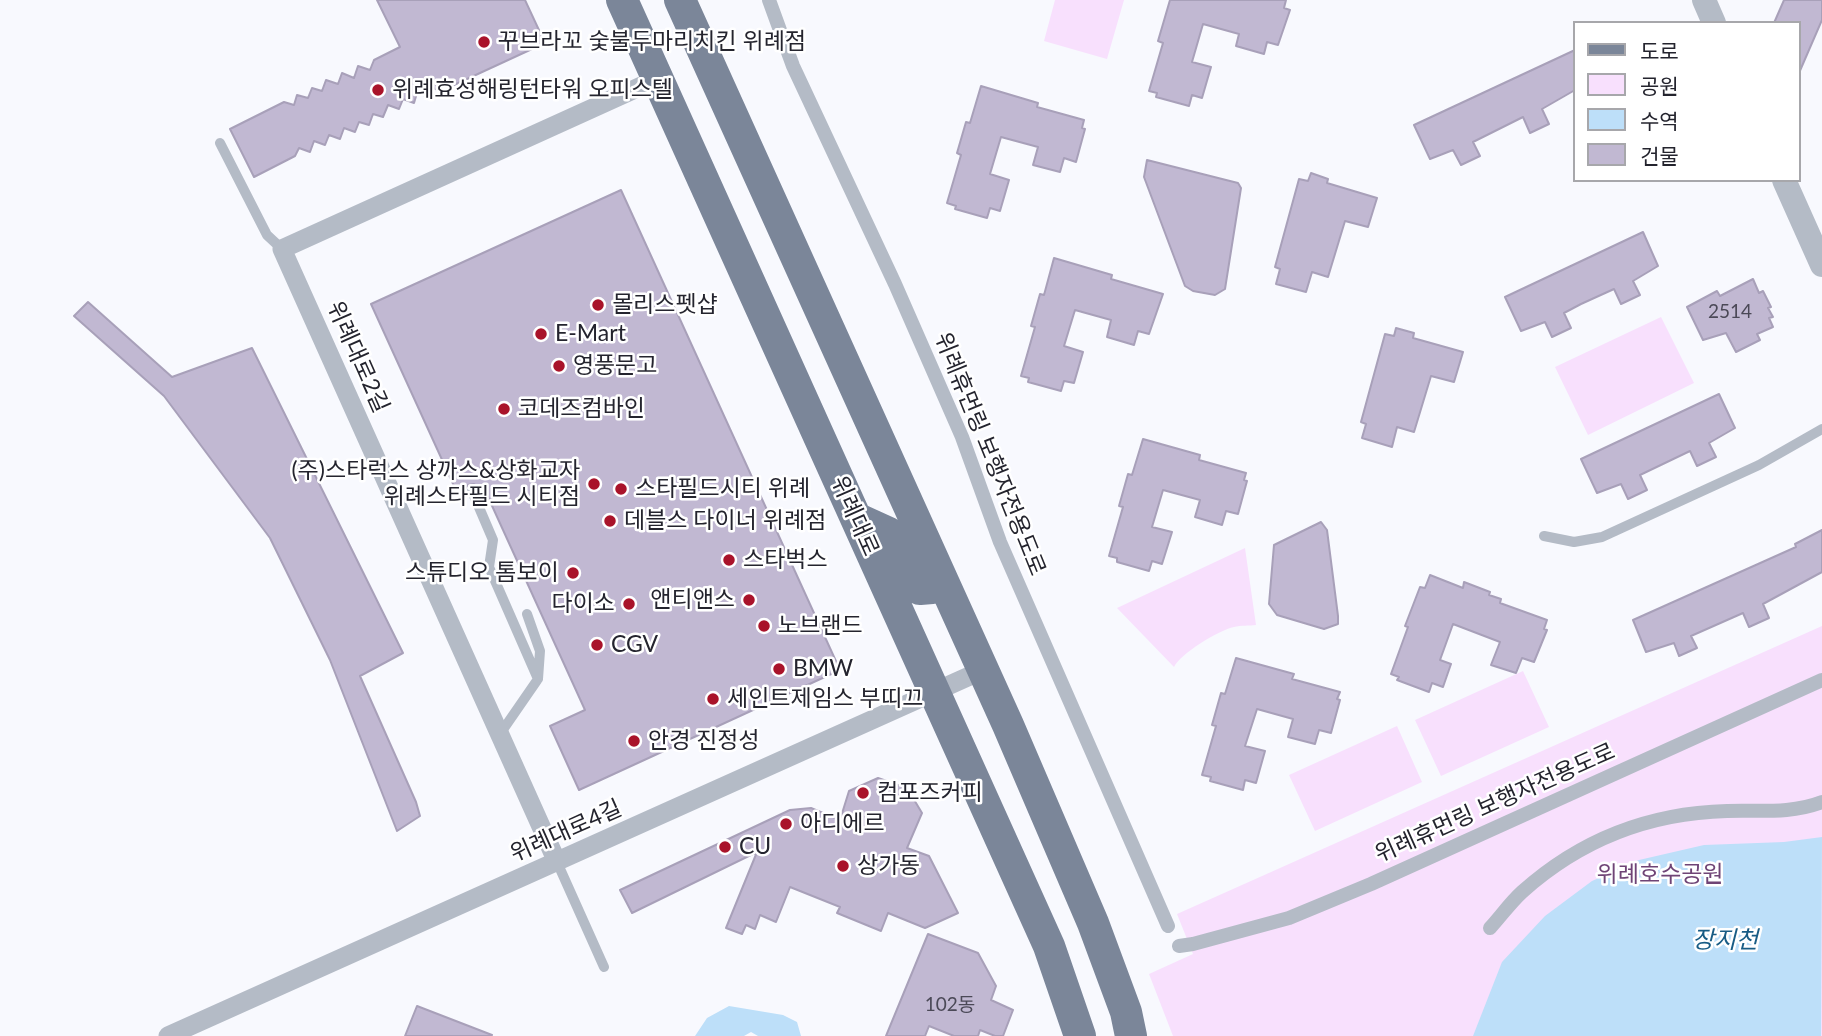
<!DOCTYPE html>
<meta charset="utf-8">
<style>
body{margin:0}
#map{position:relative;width:1822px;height:1036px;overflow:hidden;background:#f8f9fe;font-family:Lato,"Noto Sans KR",sans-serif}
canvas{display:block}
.legend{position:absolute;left:1573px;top:21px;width:228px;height:161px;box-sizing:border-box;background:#fff;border:2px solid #a7a7ab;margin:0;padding:9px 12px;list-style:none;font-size:21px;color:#24242e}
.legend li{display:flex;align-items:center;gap:14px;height:35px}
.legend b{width:35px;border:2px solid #a7a7ab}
</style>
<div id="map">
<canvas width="1822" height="1036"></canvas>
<ul class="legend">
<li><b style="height:9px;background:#7b8699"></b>도로</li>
<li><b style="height:19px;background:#f8e0fd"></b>공원</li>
<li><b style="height:19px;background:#bddff9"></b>수역</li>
<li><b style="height:19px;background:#c1b8d2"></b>건물</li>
</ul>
</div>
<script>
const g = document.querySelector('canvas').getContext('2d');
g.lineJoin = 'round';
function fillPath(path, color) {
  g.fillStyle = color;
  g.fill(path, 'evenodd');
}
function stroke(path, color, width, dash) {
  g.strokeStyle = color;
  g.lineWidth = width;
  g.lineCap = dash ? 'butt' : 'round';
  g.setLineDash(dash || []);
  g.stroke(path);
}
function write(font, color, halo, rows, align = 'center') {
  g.font = font + ' Lato,"Noto Sans KR",sans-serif';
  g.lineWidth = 5;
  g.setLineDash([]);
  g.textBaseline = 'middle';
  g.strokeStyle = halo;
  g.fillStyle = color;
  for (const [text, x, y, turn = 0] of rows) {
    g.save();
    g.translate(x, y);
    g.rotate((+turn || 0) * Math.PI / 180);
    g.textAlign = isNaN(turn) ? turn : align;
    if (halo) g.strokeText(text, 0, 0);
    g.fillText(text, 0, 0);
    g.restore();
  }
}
fillPath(new Path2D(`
 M1055 0H1124L1107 59 1044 41Z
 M1661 317 1694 383 1588 435 1555 367Z
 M1245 548 1256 625C1249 626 1241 625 1234 627 1219 630 1180 654 1174 667L1117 608Z
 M1822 626V1036H1173L1149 974 1193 954 1177 914Z
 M1523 671 1549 727 1441 776 1415 720Z
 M1397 726 1422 782 1315 831 1289 775Z`), '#f8e0fd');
fillPath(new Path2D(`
 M1822 837 1821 1036H1473L1502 962 1545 916 1592 881 1639 860 1704 845 1784 842Z
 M729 1006 783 1015 797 1022 801 1036H758L751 1032 744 1036H695L707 1018Z`), '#bddff9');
const building = new Path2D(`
 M377 0H525L545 43 441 91 433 88 430 97 417 93 414 103 403 99 399 109 388 105 383 117 373 114 369 125 359 122 355 132 344 128 340 139 329 135 325 145 314 141 310 152 299 148 295 156 254 177 230 129 284 102 294 105 297 95 308 98 312 88 322 91 326 80 338 84 342 73 354 78 358 66 370 70 374 60 400 47Z
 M1170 0H1286L1284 8 1290 10 1278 45 1267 42 1264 54 1236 46 1239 34 1203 24 1192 62 1211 67 1202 98 1192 95 1189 106 1156 97 1157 93 1149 91 1163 43 1158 41Z
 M1784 0H1822V20L1799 73V23H1774Z
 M1575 50V90L1542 109 1549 124 1530 133 1523 117 1473 142 1480 156 1461 165 1453 150 1430 159 1414 125Z
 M981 86 1038 103 1037 107 1084 120 1082 128 1085 129 1076 162 1064 158 1060 172 1033 165 1038 147 1001 137 990 174 1009 180 1000 211 990 208 987 218 955 209 956 206 947 203 961 155 957 153 966 122 970 123Z
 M1147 160 1230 181 1238 183 1241 188 1225 289 1215 295 1193 291 1185 286 1144 177Z
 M1311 173 1328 179 1327 183 1377 198 1368 227 1345 221 1328 277 1312 272 1306 292 1276 284 1280 269 1275 267 1299 179 1308 181Z
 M621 190 840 670 579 790 550 726 585 710 483 486 479 488 474 484 468 485 465 489V494L459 497 371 304Z
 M1643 232 1658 266 1633 281 1640 295 1621 304 1614 289 1581 304 1564 313 1571 328 1552 337 1545 322 1521 331 1505 297Z
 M1054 258 1112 275 1111 279 1163 294 1149 334 1138 331 1134 345 1107 337 1111 320 1075 310 1064 346 1083 352 1074 383 1064 381 1061 391 1028 382 1029 378 1021 376 1035 327 1031 326 1040 294 1044 295Z
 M1753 279 1759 293 1763 291 1771 307 1768 308 1773 317 1769 318 1773 327 1757 334 1760 340 1736 352 1726 333 1703 340 1687 307 1717 291 1720 296Z
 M88 302 172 377 252 348 403 653 360 676 416 802 420 816 397 831 330 660 270 538 164 396 74 316Z
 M1396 328 1414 333 1413 338 1463 352 1454 382 1431 376 1414 432 1397 427 1392 447 1362 438 1366 424 1361 422 1385 334 1394 336Z
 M1719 394 1735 428 1709 443 1716 457 1697 466 1690 451 1640 475 1647 490 1628 499 1621 484 1597 493 1581 459Z
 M1143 439 1200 455 1199 460 1246 473 1244 480 1247 481 1238 514 1226 511 1222 525 1195 517 1200 500 1163 490 1152 527 1172 532 1162 564 1152 561 1149 571 1117 562V558L1109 556 1123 507 1119 506 1128 474 1132 475Z
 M1321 522 1327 530 1338 616V624L1324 629 1277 615 1269 604 1274 545Z
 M1822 530V572L1763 604 1769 618 1749 627 1743 613 1691 636 1697 648 1679 656 1674 643 1646 652 1633 620 1796 547 1795 544Z
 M1430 575 1463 588 1464 582 1490 592 1489 595 1501 599 1500 603 1547 620 1544 629 1547 630 1534 662 1522 658 1516 673 1491 665 1500 642 1453 624 1440 660 1451 664 1443 687 1432 683 1429 692 1397 680 1399 677 1391 674 1408 627 1405 626 1420 587 1425 588Z
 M1236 658 1294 674 1292 679 1340 692 1337 699 1340 700 1331 733 1319 730 1315 744 1288 737 1293 719 1257 709 1245 746 1265 751 1256 783 1245 780 1243 790 1210 781 1211 777 1202 775 1216 726 1212 725 1221 693 1225 694Z
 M878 778 907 788 922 813 907 848 929 856 958 913 925 928 888 913 881 931 837 913 840 907 790 887 776 922 760 915 755 929 746 925 742 934 726 928 757 852 632 913 620 890 790 810 811 808 840 820 849 791Z
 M928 934 978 953 996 986 991 1000 1013 1010 1003 1036H995L980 1030 978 1036H954L929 1026 925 1036H886Z
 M417 1006 492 1035 491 1036H405Z`);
fillPath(building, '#c1b8d2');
stroke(building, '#a8a0b9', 2);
stroke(new Path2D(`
 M220 143 267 235 282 249
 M472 491 493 540 489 567 538 679
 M1544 536 1574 542 1602 537 1759 465 1822 429
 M500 734 538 679 540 651 527 614
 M557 862 604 967`), '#b4bbc6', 10);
stroke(new Path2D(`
 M769 0 793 66 895 284 962 437 1000 542 1168 926
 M1490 928C1501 916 1510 903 1522 892 1580 840 1649 813 1727 811 1760 810 1791 814 1822 802
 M1179 946 1193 944 1289 918 1371 884 1822 680`), '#b4bbc6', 14);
stroke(new Path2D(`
 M557 862 282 249 657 79
 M168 1036 983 670`), '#b4bbc6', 19);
stroke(new Path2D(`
 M1704 0 1714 23
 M1784 180 1822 265`), '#b4bbc6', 24);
stroke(new Path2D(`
 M622 0 1049 946 1080 1036
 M680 0 1008 725 1093 923 1126 1012 1131 1036
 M856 518 889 533 920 589 932 588 941 577`), '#7b8699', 32);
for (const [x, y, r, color] of [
 [484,42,7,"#a9132a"],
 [378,90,7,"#a9132a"],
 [598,305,7,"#a9132a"],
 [541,334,7,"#a9132a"],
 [559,366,7,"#a9132a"],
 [504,409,7,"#a9132a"],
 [594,484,7,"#a9132a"],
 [621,489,7,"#a9132a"],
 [610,521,7,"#a9132a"],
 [729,560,7,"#a9132a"],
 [573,573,7,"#a9132a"],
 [749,600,7,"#a9132a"],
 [629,604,7,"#a9132a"],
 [764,626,7,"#a9132a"],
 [597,645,7,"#a9132a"],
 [779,669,7,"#a9132a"],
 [713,699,7,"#a9132a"],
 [634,741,7,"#a9132a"],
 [863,793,7,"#a9132a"],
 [786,824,7,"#a9132a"],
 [725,847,7,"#a9132a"],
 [843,866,7,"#a9132a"]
]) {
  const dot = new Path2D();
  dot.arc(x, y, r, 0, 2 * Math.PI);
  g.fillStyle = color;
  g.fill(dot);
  stroke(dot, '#fff', 2.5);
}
write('19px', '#4b4957', null, [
 ["2514",1730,312],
 ["102동",950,1005]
]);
write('23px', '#24242e', '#fff', [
 ["꾸브라꼬 숯불두마리치킨 위례점",498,42],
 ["위례효성해링턴타워 오피스텔",392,90],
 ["몰리스펫샵",612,305],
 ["E-Mart",555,334],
 ["영풍문고",573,366],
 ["코데즈컴바인",518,409],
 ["(주)스타럭스 상까스&상화교자",580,471,"right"],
 ["위례스타필드 시티점",580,497,"right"],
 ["스타필드시티 위례",635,489],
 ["데블스 다이너 위례점",624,521],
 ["스타벅스",743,560],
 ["스튜디오 톰보이",559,573,"right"],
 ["앤티앤스",735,600,"right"],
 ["다이소",615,604,"right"],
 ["노브랜드",778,626],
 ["CGV",611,645],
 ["BMW",793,669],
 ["세인트제임스 부띠끄",727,699],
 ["안경 진정성",648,741],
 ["컴포즈커피",877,793],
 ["아디에르",800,824],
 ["CU",739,847],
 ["상가동",857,866]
], 'left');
write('23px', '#24242e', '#fff', [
 ["위례대로2길",358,357,66],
 ["위례휴먼링 보행자전용도로",990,454,68],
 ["위례대로",855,516,66],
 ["위례휴먼링 보행자전용도로",1495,803,-24],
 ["위례대로4길",566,831,-24]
]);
write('23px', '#6f4476', '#fff', [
 ["위례호수공원",1660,875]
]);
write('italic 24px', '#185c85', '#fff', [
 ["장지천",1725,940]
]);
</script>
